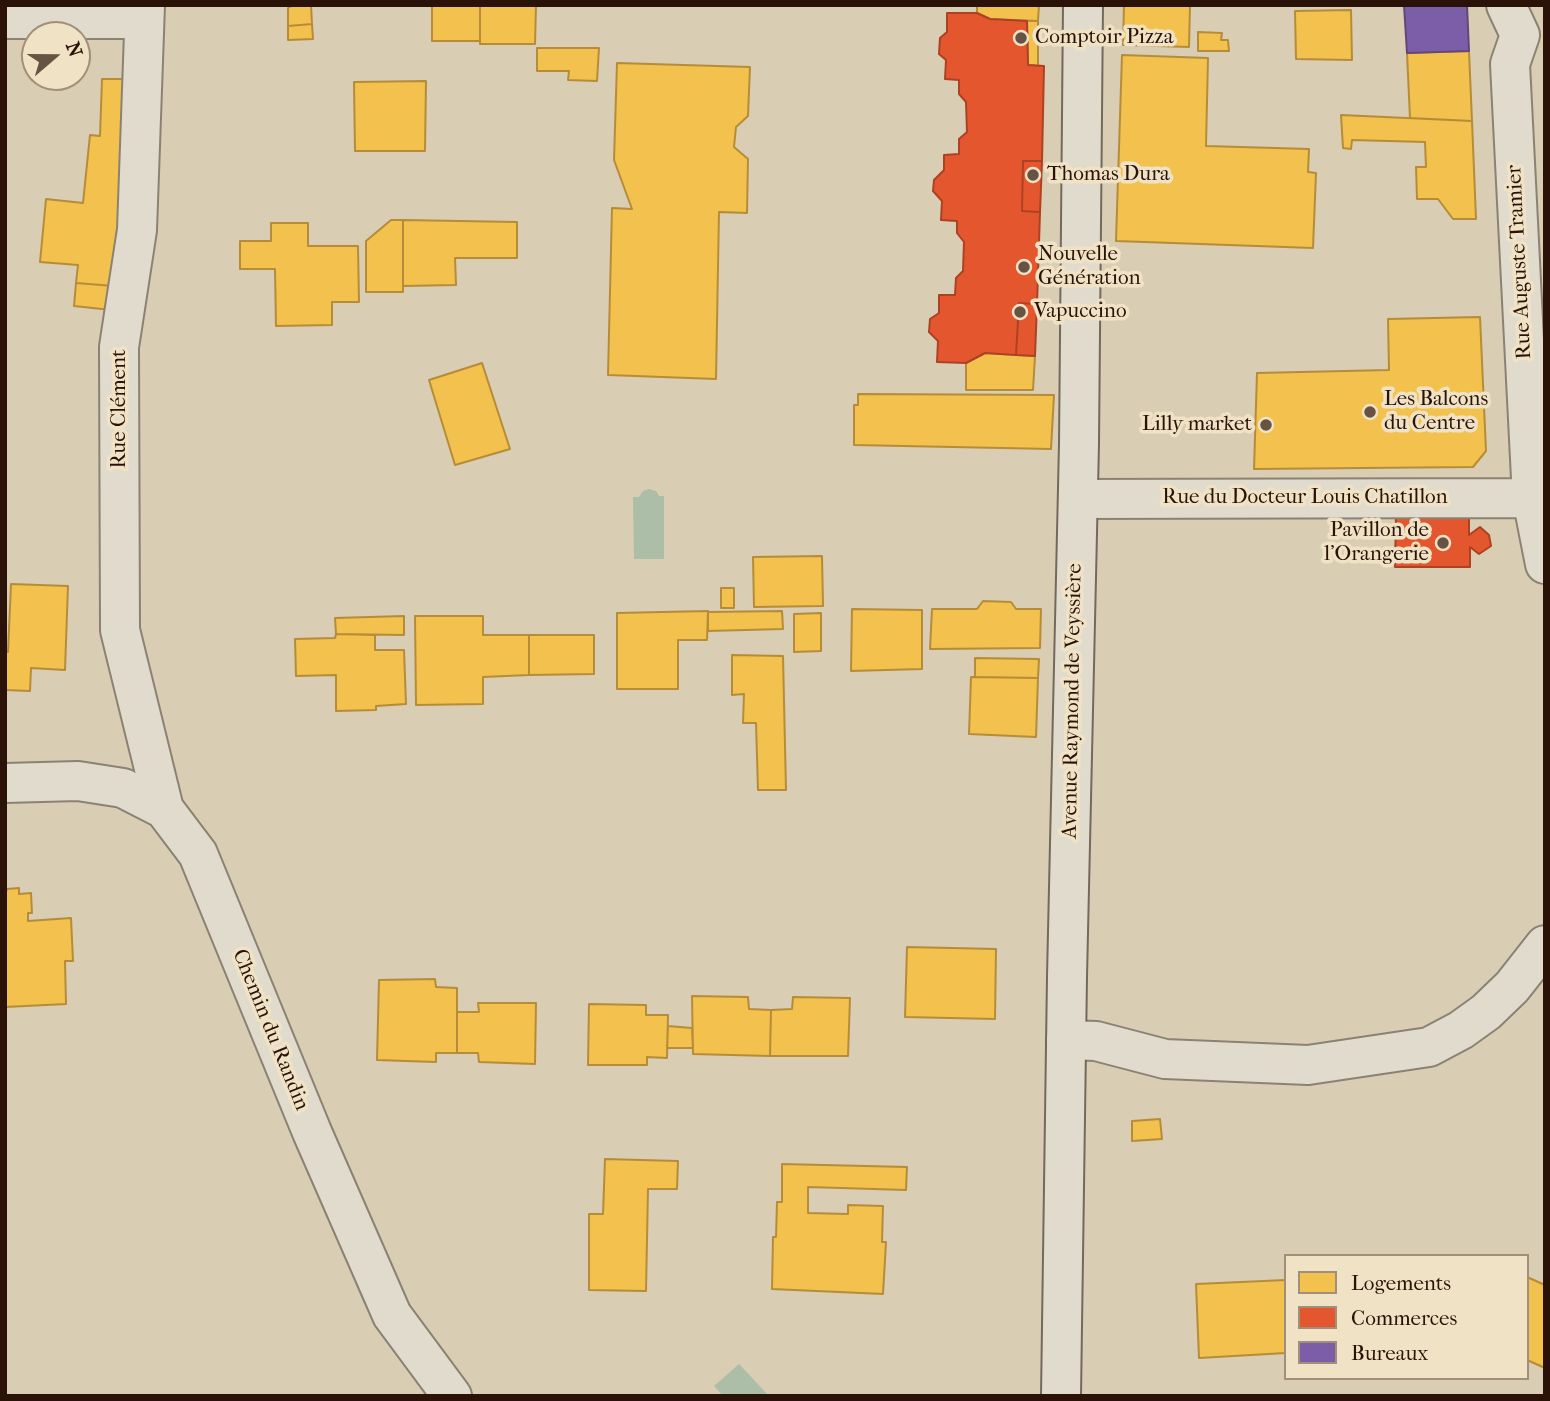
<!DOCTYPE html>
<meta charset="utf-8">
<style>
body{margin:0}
#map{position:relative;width:1550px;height:1401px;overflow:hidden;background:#d9cdb3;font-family:"IM FELL French Canon",serif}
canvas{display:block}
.frame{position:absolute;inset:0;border:7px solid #2a1209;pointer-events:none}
.legend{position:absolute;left:1284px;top:1254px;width:245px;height:126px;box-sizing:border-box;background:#f0e2c4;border:2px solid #a18f79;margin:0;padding:9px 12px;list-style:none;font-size:21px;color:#2a1209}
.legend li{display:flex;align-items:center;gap:14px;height:35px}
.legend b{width:35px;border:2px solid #a18f79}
.north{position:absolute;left:21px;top:21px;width:70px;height:70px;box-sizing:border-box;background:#f0e2c4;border:2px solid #a18f79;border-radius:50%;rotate:70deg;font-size:19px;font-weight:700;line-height:28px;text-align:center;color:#2a1209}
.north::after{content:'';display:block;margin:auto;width:24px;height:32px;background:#675344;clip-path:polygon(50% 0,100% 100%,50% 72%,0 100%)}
</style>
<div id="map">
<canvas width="1550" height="1401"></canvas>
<div class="frame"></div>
<ul class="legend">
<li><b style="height:19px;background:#f2c14e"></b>Logements</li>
<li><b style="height:19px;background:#e4572e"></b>Commerces</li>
<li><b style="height:19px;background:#7b5ea7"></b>Bureaux</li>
</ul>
<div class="north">N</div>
</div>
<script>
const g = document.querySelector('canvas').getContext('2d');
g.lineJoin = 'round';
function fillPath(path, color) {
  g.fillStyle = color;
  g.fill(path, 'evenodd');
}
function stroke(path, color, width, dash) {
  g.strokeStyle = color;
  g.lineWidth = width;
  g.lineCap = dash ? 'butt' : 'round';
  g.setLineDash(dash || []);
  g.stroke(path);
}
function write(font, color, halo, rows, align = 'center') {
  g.font = font + ' "IM FELL French Canon",serif';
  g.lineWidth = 7;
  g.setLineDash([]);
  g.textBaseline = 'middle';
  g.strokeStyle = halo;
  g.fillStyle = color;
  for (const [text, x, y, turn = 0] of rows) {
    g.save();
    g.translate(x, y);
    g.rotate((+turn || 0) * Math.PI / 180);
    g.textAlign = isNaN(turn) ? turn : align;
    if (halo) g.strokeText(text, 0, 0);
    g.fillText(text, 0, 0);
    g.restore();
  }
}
fillPath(new Path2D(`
 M649 489 656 491 659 496H664V559H634L633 497H639L643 491Z
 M739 1364 769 1396H723L714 1386Z`), '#acbea8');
const homes = new Path2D(`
 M293 5H311L312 24 288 26V8Z
 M480 5H536L535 44H480Z
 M480 5V41H432V6Z
 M977 5H1039L1038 21 990 19 977 13Z
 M1124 5H1190L1189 47 1123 45Z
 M1351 10 1352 60 1296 59 1295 11Z
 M1027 21H1038V66L1028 65Z
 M312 24 313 39 288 40V26Z
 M1198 32 1222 33 1221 40H1228L1229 51H1198Z
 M537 48H599L597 81 568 80 569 71H537Z
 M1469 51 1472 121 1410 118 1407 53Z
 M1122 55 1208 58 1206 146 1309 149 1308 172 1316 173 1313 248 1116 241Z
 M617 63 750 67 748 116 736 127 734 147 748 159 747 213 719 212 716 379 608 375 612 208 632 209 614 160Z
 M102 79H127L117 263 114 286 76 283 78 265 40 262 46 199 83 203 90 135 100 136Z
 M426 81 425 151H355L354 82Z
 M1341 115 1472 121 1476 219H1453L1438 199H1417L1416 167H1426L1425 142 1352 140 1351 149 1343 148Z
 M391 220H403V292H366V241Z
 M403 220 517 222V258H455L456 285 403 286Z
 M271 223H308V246H358L359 302H332V325L276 326 275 269H240V241H271Z
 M76 283 114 286 111 310 74 306Z
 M1480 317 1486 451 1473 467 1254 469 1257 373 1389 370 1388 319Z
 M985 353 1035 356 1033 390H966V363Z
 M482 363 510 449 455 465 429 380Z
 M858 394 1054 395 1051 449 854 445V405H858Z
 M822 556 823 606 754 607 753 557Z
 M11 584 68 586 65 670 31 668 30 691 5 690V651L8 652Z
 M721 588H734V608H721Z
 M983 601 1011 602 1016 609H1041L1040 648 930 649 932 609H977Z
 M852 609 922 610V669L851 671Z
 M708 611 707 640H678V689H617V613Z
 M782 611 783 629 708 631V612Z
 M821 613V651L794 652V614Z
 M404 616V635L336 634 335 618Z
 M415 616H483V635H529V675L483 677V704L416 705Z
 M336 634 375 635V650H404L406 704 376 706V710L336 711V675L296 676 295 639 335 638Z
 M529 635H594V674L529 675Z
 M732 655 783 656 786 790H758L756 723H743L744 694 732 695Z
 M975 658 1039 659 1038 678 975 677Z
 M971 677 1038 678 1036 737 969 734Z
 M19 888V894L31 893 32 913H28V921L71 918 73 961H65L66 1004 5 1007V893L7 889Z
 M907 947 996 949 995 1019 905 1017Z
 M435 979 436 987 457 988V1053H436V1062L377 1060 379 980Z
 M692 996 748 997 749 1009 771 1010 770 1056 693 1054Z
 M793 997 850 998 848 1056H770L771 1010 792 1009Z
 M478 1003H536L535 1064 479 1062 478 1053H457V1012H479Z
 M589 1004 646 1005V1015H668L667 1058 647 1057V1065H588Z
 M668 1026 692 1028 693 1048H667Z
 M1160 1119 1162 1139 1132 1141V1121Z
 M605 1159 678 1161 677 1189H648L646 1291 589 1290V1214H603Z
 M782 1164 907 1167 906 1190 808 1187V1213L848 1214V1205L883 1206 882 1242H886L883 1294 772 1289 773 1237H776L777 1202H782Z
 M1527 1277 1545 1285V1368L1527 1360Z
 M1286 1280V1353L1199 1358 1196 1284Z`);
fillPath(homes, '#f2c14e');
stroke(homes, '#b68c39', 2);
const shops = new Path2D(`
 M947 13H977L990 19 1027 21 1028 65 1044 66 1042 161H1023L1022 211 1040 212 1037 304 1019 303 1016 355 985 353 966 363 937 362 938 341 929 332 930 319 939 313V295H955L956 278 963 271 964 242 957 233V221L941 220 942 201 933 191 934 180 944 170V155L959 154V139L967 132 966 102 959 94V80L945 79 946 60 939 54 940 38 947 32Z
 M1023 161H1042L1040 212 1022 211Z
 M1019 303 1037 304 1035 356 1016 355Z
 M1396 513H1469V535L1480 527 1489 535 1491 546 1479 554 1470 547V567H1395Z`);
fillPath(shops, '#e4572e');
stroke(shops, '#ac4223', 2);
const offices = new Path2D(`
 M1404 5H1467L1469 51 1407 53Z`);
fillPath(offices, '#7b5ea7');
stroke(offices, '#634778', 2);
const minor = new Path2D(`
 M145 5 137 230 119 347 120 630 164 809
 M1506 5 1520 35 1510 64 1532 498 1545 564
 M5 19H144
 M1078 499 1532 498
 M5 783 78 781 123 788 164 809 198 854 312 1132 392 1315 452 1396
 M1066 1040 1096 1041 1165 1059 1308 1065 1429 1047 1461 1030 1486 1012 1512 987 1545 945`);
const secondary = new Path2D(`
 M1061 1396 1067 977 1079 444 1083 5`);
stroke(minor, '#8b8273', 42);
stroke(secondary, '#73695c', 42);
stroke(minor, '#e1dbcd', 38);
stroke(secondary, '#e1dbcd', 38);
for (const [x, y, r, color] of [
 [1021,38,7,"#675344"],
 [1033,175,7,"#675344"],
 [1024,267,7,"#675344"],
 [1020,312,7,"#675344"],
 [1370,412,7,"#675344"],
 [1266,425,7,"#675344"],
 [1443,543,7,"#675344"]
]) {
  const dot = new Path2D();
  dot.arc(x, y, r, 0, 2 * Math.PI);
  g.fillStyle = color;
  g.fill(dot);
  stroke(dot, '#f0e2c4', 2.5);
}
write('21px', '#2a1209', '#f0e2c4', [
 ["Comptoir Pizza",1035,38],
 ["Thomas Dura",1047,175],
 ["Nouvelle",1038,255],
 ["Génération",1038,279],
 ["Vapuccino",1034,312],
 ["Les Balcons",1384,400],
 ["du Centre",1384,424],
 ["Lilly market",1252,425,"right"],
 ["Pavillon de",1429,531,"right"],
 ["l'Orangerie",1429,555,"right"]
], 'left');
write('21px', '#2a1209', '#f0e2c4', [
 ["Rue Auguste Tramier",1520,262,-93],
 ["Rue Clément",120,409,-90],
 ["Rue du Docteur Louis Chatillon",1305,498],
 ["Avenue Raymond de Veyssière",1073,701,-89],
 ["Chemin du Randin",270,1030,68]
]);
</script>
